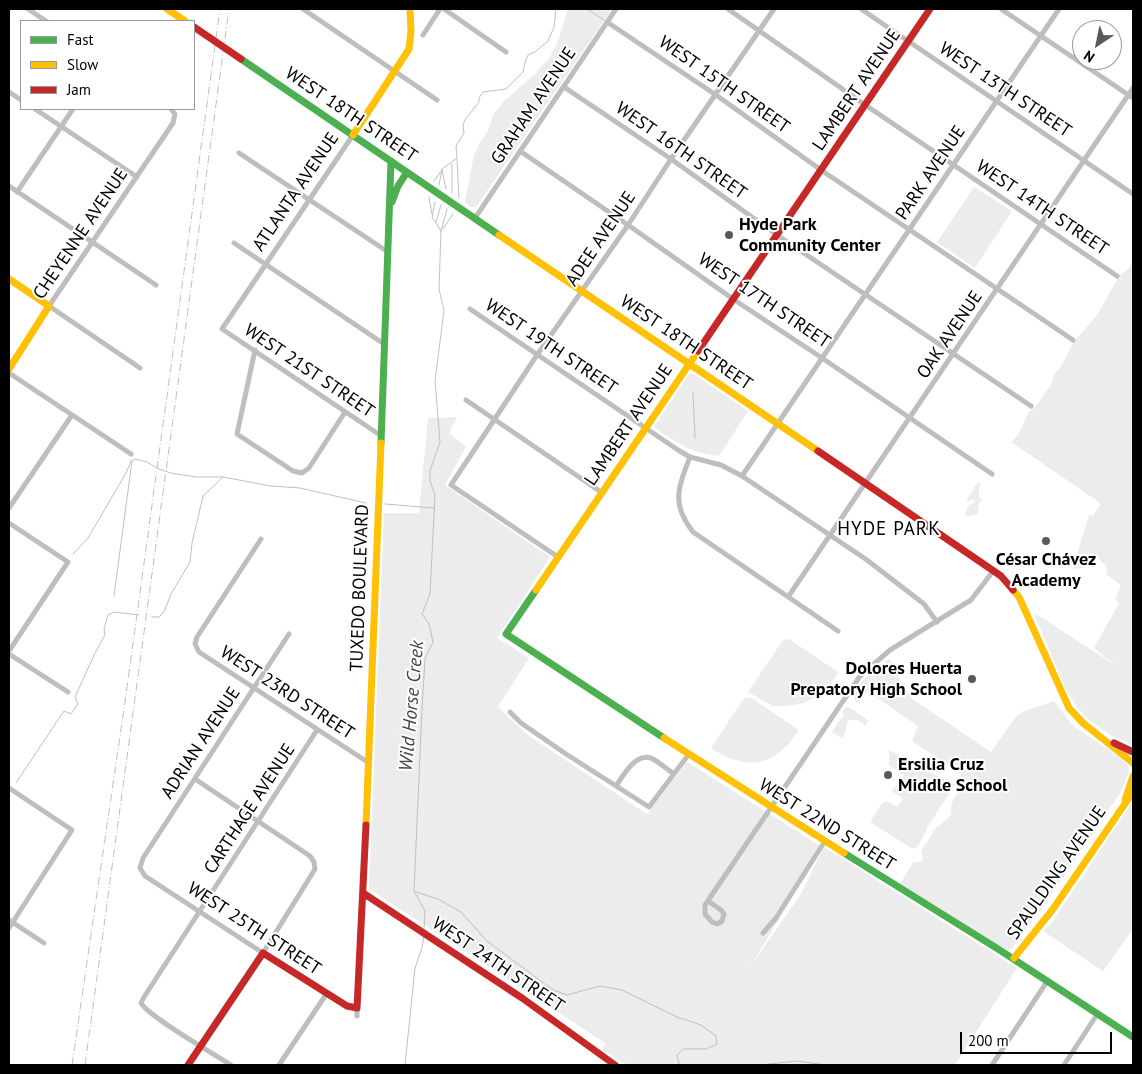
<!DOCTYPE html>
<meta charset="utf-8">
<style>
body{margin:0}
#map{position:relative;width:1142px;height:1074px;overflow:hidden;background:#fff;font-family:"PT Sans",sans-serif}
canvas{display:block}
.frame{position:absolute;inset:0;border:10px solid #000;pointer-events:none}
.legend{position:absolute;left:20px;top:20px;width:175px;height:90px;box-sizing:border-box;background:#fff;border:1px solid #999;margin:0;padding:6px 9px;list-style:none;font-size:15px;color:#000}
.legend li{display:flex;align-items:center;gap:10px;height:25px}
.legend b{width:25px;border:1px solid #999}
.north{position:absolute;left:1072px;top:20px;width:50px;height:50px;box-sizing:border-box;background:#fff;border:1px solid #999;border-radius:50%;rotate:214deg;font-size:14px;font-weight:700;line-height:20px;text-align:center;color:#000}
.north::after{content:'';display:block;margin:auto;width:18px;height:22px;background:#595959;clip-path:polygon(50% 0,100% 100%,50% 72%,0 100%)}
.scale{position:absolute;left:960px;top:1032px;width:152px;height:22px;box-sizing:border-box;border:2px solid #000;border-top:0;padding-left:6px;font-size:15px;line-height:18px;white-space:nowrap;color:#000;-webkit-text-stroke:4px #fff;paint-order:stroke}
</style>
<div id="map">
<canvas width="1142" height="1074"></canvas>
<div class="frame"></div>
<ul class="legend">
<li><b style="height:6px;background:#4caf50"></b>Fast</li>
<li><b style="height:6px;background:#ffc107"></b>Slow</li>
<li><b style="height:6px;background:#c62828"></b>Jam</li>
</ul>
<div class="north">N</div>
<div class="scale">200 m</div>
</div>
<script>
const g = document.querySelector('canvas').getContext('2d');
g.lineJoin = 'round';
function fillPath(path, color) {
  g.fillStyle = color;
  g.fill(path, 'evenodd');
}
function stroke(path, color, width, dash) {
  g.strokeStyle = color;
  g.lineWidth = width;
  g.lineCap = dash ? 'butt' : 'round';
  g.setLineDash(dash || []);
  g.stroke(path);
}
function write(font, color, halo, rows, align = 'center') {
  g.font = font + ' "PT Sans",sans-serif';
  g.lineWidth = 4;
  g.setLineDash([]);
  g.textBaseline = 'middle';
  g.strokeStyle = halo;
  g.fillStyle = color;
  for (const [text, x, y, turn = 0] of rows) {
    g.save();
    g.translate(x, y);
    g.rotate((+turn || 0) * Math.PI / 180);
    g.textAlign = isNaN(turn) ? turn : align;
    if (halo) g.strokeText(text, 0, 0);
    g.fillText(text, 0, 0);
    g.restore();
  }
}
fillPath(new Path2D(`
 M568 9H612L476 207H471L465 202 474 155 479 144 488 131 493 115 504 101 536 73 550 57 558 41Z
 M974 187 1012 211 975 268 937 242Z
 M1133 262V745L1112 736 1088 719 1078 709 1066 690 1035 616 1036 614 1115 665 1094 648 1119 603 1115 600 1121 585 1107 575 1106 566 1097 557 1083 568 1075 569 1073 567 1089 515 1093 516 1100 505 1099 502 1011 442 1018 435 1029 412 1037 405 1052 383 1054 374 1060 368 1073 343 1097 315 1119 276 1127 270Z
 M689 374H694L748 411 719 456C690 453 679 444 655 428V425Z
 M457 417 449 433 466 447 445 485 550 557 497 638 529 658 498 707 529 736 647 814 687 762 822 847 750 967 801 894 824 847 1017 968 955 1065H627L602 1050 605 1043 369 889 384 513H419L428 418Z
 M978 482 981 484 979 487V497L983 500 979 503 978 513 972 516H967L965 514 968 506 976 501 972 499 968 502 967 499Z
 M789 639 838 672 829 687 821 694 810 700 800 704 785 706H773L748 692 783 640Z
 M889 659 894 664 893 668 911 698 991 752 1014 719 1022 712 1054 701 1073 726 1121 758 1128 765 1129 771 1120 793 1041 910 1012 948 1007 951 900 884 912 864 914 862H921L923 858 921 851 937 826H939L952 814C945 798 974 786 958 772L912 741 918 726 867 691 860 701 856 703 854 696C859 680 875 668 889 659Z
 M750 697 799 730C775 767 747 772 711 748L744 698Z
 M846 707H849L869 721 865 726C861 720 855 718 848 721L843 739 832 732 844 714 842 712Z
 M889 750 912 762 911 764 913 766 915 764 955 785 926 829 927 830 917 847 913 849 870 822 882 803 886 801 897 807 903 799 892 791 904 775 889 765Z
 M1133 801V929L1103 971 1043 931 1053 921Z`), '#ececec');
stroke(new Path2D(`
 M587 9 604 20
 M457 159 459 198
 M452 164V193
 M442 170 446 189
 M434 181 442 170
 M439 185 442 169 457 158 456 146 464 133 463 125 465 120 479 102V98L483 92 506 89 523 72 525 62 528 55 535 52 548 41 554 27 556 9
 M429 197 432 214
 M436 222 441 205
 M443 229 453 214
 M441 231 447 209
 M693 392 695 438
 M385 504 434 508
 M73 554 88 538 126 473 131 461 135 459 147 462 159 469 171 473 196 477H223L271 486 300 488 366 503
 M114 596 132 461
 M152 617H159L164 612 171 594 190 562 192 543 203 496 223 477
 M16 783 64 711 71 714 78 704 75 697 95 653 105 635 104 629 108 615 114 612 139 615
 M416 892 438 899 461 912 487 941 553 990 567 995 600 986 622 990 677 1017 701 1025 716 1036 717 1044 706 1049H683L677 1055 679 1064 683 1065
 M424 929 425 911 414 891 422 709 425 659 433 642 429 624 422 614 430 594 435 495 430 481V471L440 442 435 381 444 310 439 289 441 231 432 217 435 202
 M405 1065 415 968 422 948 424 935
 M760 1065 797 1061 826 1065`), '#bfbfbf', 1);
stroke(new Path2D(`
 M28 9 46 21
 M303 9 437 100
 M444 9 506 52
 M728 9 864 104 1117 276
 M861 9 1133 194
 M1001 9 1133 98
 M607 22 716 95 821 170 1073 340
 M423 35 440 9
 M564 87 671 159 777 235 1031 406
 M9 92 21 100
 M35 109 137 177
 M353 135 222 329 380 435
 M520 151 628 225 733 299 822 358 992 474
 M239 153 388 252
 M9 186 156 285
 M17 192 73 109
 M475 218 616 9
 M234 243 384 344
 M470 309 678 450 690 457 721 465 742 476 867 560 924 604 937 622
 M255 350 237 434 293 471 302 473 309 468 345 412
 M140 368 49 306 173 123 175 114 171 109
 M9 373 131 454
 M466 400 601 492
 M690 457C678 488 671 504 693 532L838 631
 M742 476 1059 9
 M9 508 72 415
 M9 523 68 562 9 651
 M261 539 197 637 195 644 199 652 369 763
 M558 557 451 485 537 355 628 225 671 159 774 9
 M788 597 1133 88
 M9 654 68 692
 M510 712 521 723 566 754 649 807 689 754
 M195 779 310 856 314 862 315 869 263 953 145 876 140 868 143 858 289 634
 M616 786C623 776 635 753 651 758 659 762 667 769 674 774
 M9 788 72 830 9 928
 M708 901 721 910 724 914 722 921 717 924 712 922 705 914V905L860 676 890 650 971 600 994 570
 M9 920 44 943
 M763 933 776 918 825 841
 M357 1016V1008
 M231 1065C214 1054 149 1017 141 1003L144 997 317 730
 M279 1065 327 993
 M992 1065 1048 980
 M1064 1065 1098 1013`), '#bebebe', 5);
stroke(new Path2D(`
 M241 59 499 235
 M392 202 398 186 407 172
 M381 443 391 161
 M536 590 506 634 664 738
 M844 853 998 949 1133 1037`), '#4caf50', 7);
stroke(new Path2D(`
 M167 9 185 21
 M353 135 409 49 411 31 410 9
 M499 235 818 451
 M9 279 49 306 9 369
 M536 590 698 351
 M1013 590 1019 597 1069 708 1083 723 1133 763
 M664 738 844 853
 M1125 800 1133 776
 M366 825 381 443
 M1014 958 1053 909 1133 792`), '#ffc107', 7);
stroke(new Path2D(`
 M698 351 930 9
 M818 451 1001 576 1013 590
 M1114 743 1133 752
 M363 893 522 998 615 1065
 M188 1065 263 953 347 1006 357 1008 366 825`), '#c62828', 7);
stroke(new Path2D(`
 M72 1065 125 702 220 9
 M85 1065 229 9`), '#bebebe', 1, [8, 2.5, 1, 2.5]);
stroke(new Path2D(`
 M194 27 241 59`), '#c62828', 7);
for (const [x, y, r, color] of [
 [729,235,5,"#595959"],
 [1046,541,5,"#595959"],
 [972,679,5,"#595959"],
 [888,775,5,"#595959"]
]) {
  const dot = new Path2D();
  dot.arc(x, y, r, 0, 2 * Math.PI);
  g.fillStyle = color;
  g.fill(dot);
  stroke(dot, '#fff', 2);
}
write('18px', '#000', '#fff', [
 ["WEST 15TH STREET",724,85,35],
 ["LAMBERT AVENUE",857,90,-56],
 ["WEST 13TH STREET",1005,90,34],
 ["GRAHAM AVENUE",534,106,-56],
 ["WEST 18TH STREET",351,115,34],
 ["WEST 16TH STREET",681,151,35],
 ["PARK AVENUE",931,173,-56],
 ["ATLANTA AVENUE",296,192,-56],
 ["WEST 14TH STREET",1042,208,34],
 ["CHEYENNE AVENUE",81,234,-56],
 ["ADEE AVENUE",601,239,-56],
 ["WEST 17TH STREET",764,301,34],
 ["OAK AVENUE",950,335,-56],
 ["WEST 18TH STREET",686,343,34],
 ["WEST 19TH STREET",551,347,34],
 ["WEST 21ST STREET",309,371,34],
 ["LAMBERT AVENUE",629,425,-56],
 ["TUXEDO BOULEVARD",360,588,-88],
 ["WEST 23RD STREET",287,693,33],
 ["ADRIAN AVENUE",201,743,-57],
 ["CARTHAGE AVENUE",250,809,-57],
 ["WEST 22ND STREET",827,825,32],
 ["SPAULDING AVENUE",1057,873,-55],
 ["WEST 25TH STREET",254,929,33],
 ["WEST 24TH STREET",498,965,34]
]);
write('bold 18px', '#000', '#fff', [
 ["Hyde Park",739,225],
 ["Community Center",739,246],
 ["César Chávez",1046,560,"center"],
 ["Academy",1046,581,"center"],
 ["Dolores Huerta",962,669,"right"],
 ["Prepatory High School",962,690,"right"],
 ["Ersilia Cruz",898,765],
 ["Middle School",898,786]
], 'left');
g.letterSpacing = '1px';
write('19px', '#000', '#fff', [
 ["HYDE PARK",889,530]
]);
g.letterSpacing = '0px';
write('italic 19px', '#444', '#fff', [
 ["Wild Horse Creek",412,706,-85]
]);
</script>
